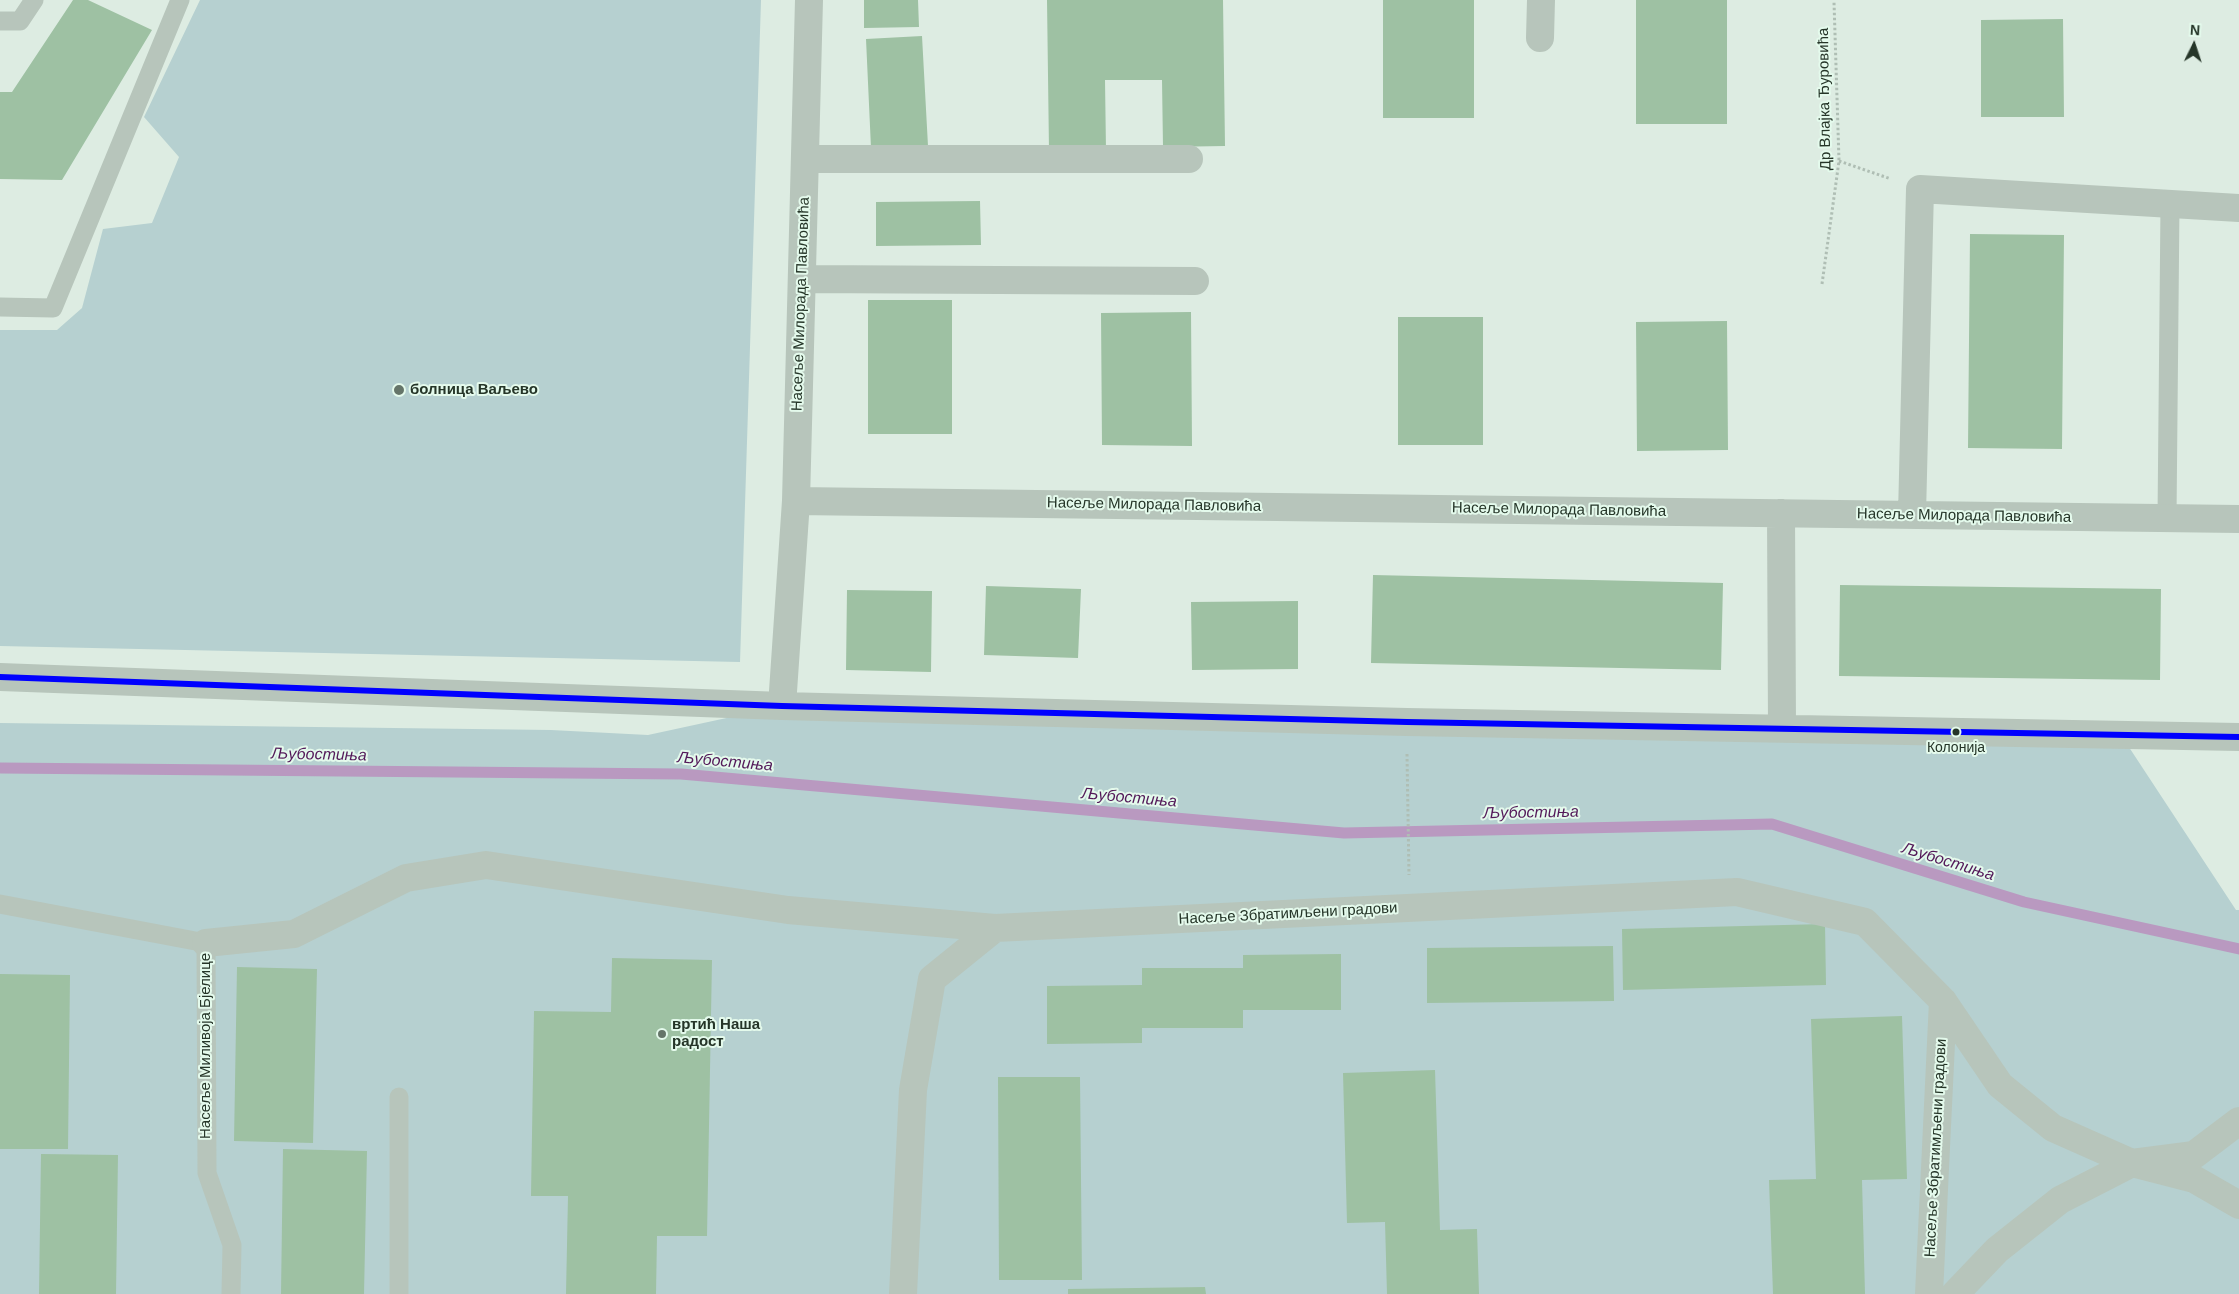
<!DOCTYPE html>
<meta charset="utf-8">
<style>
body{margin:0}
#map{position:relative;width:2239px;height:1294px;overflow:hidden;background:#ddece2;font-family:Arial,sans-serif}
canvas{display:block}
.north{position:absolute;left:2169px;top:20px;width:50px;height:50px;-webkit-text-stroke:4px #e4faec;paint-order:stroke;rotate:4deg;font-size:14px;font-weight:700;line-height:20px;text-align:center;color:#253528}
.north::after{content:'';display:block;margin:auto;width:18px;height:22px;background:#253528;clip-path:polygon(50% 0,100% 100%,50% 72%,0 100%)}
</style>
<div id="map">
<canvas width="2239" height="1294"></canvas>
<div class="north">N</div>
</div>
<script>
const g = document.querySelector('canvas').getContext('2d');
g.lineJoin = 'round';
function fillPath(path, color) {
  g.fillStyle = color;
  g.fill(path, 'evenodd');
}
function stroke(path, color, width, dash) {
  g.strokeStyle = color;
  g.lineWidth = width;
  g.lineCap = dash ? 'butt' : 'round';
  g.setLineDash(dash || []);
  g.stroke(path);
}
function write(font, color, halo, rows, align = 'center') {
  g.font = font + ' Arial,sans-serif';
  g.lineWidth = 4;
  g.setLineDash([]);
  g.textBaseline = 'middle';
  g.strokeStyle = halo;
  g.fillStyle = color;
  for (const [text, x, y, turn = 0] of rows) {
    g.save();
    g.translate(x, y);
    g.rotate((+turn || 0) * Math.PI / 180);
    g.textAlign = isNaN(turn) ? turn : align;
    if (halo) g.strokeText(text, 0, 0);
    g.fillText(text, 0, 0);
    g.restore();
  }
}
fillPath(new Path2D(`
 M200 0H761L740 662 0 646V330H57L82 308 103 229 152 223 179 157 144 117Z
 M782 706 2121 735 2236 910H2239V1294H0V723L551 730 648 735Z`), '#b6d0d0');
stroke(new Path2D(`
 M0 768 681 774 1344 833 1772 824 2024 902 2239 949`), '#b999c0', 11);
fillPath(new Path2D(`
 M73 0H88L152 30 62 180 0 179V92H12Z
 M864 0H918L919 27 864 28Z
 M1047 0H1223L1225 146 1163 147 1162 80H1105L1106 151H1049Z
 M1383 0H1474V118H1383Z
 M1636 0H1727V124H1636Z
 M2063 19 2064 117H1981V20Z
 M922 36 928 146 871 148 866 39Z
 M980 201 981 245 876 246V202Z
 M1970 234 2064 235 2062 449 1968 448Z
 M868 300H952V434H868Z
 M1191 312 1192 446 1102 445 1101 313Z
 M1398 317H1483V445H1398Z
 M1727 321 1728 450 1637 451 1636 322Z
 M1373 575 1723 583 1721 670 1371 663Z
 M1840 585 2161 589 2160 680 1839 676Z
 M986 586 1081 589 1078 658 984 655Z
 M847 590 932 591 931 672 846 670Z
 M1298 601V669L1192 670 1191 602Z
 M1825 924 1826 985 1623 990 1622 929Z
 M1613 946 1614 1001 1427 1003V948Z
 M1341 954V1010H1243V1028H1142V1043L1047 1044V986L1142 985V968H1243V955Z
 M612 958 712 960 707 1236H657L656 1294H566L568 1196H531L534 1011 611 1012Z
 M237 967 317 969 313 1143 234 1141Z
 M0 974 70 975 68 1149H0Z
 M1902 1016 1907 1179 1862 1180 1865 1294H1773L1769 1180 1816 1179 1811 1019Z
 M1435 1070 1440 1230 1477 1229 1479 1294H1387L1385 1222 1347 1223 1343 1073Z
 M998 1077H1080L1082 1280H999Z
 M283 1149 367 1151 364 1294H281Z
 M41 1154 118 1155 116 1294H39Z
 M1205 1287 1206 1294H1068V1289Z`), '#9ec1a3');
stroke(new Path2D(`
 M1839 161 1891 179
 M1822 284 1839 161 1834 2
 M1407 754 1409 875`), '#afbeb4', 3, [2.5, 2.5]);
stroke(new Path2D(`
 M0 21H20L34 0
 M0 307 53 308 180 0
 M2167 518 2170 204
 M0 904 206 943 207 1173 232 1245 231 1294
 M399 1097V1294`), '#b7c5bb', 19);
stroke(new Path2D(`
 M1540 38 1541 0
 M805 159H1189
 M802 279 1195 281
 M796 501 2239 519
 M1781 513 1782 728
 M1912 515 1920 189 2239 208
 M0 677 782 706 1407 722 2239 737
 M782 706 796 501 809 0
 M206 943 294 934 406 878 486 865 788 910 995 928
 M2239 1121 2194 1155 2132 1163 2194 1179 2239 1205
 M903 1294 913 1090 932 979 995 928 1737 892 1865 922 1943 1001 2000 1085 2053 1128 2132 1163
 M1929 1294 1943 1001
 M1955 1294 1997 1250 2060 1200 2132 1163`), '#b7c5bb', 28);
stroke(new Path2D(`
 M0 677 782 706 1407 722 2239 737`), '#00f', 6);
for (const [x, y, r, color] of [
 [399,390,6,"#657569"],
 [1956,732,4.5,"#253528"],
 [662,1034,5,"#657569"]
]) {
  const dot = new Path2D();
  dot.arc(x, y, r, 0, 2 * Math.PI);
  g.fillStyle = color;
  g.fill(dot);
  stroke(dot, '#e4faec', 2);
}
write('14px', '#253528', '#e4faec', [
 ["Колонија",1956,748]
]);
write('15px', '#253528', '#e4faec', [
 ["Др Влајка Ђуровића",1825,99,-91],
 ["Насеље Милорада Павловића",801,304,-88],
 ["Насеље Милорада Павловића",1154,505,1],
 ["Насеље Милорада Павловића",1559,510,1],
 ["Насеље Милорада Павловића",1964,516,1],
 ["Насеље Збратимљени градови",1288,914,-3],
 ["Насеље Миливоја Бјелице",206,1046,-90],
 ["Насеље Збратимљени градови",1936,1148,-87]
]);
write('bold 15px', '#253528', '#e4faec', [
 ["болница Ваљево",410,390],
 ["вртић Наша",672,1025],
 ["радост",672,1042]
], 'left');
write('italic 16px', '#531959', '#e4faec', [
 ["Љубостиња",319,755,1],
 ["Љубостиња",725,762,5],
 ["Љубостиња",1129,798,5],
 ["Љубостиња",1531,813,-1],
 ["Љубостиња",1948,862,17]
]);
</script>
